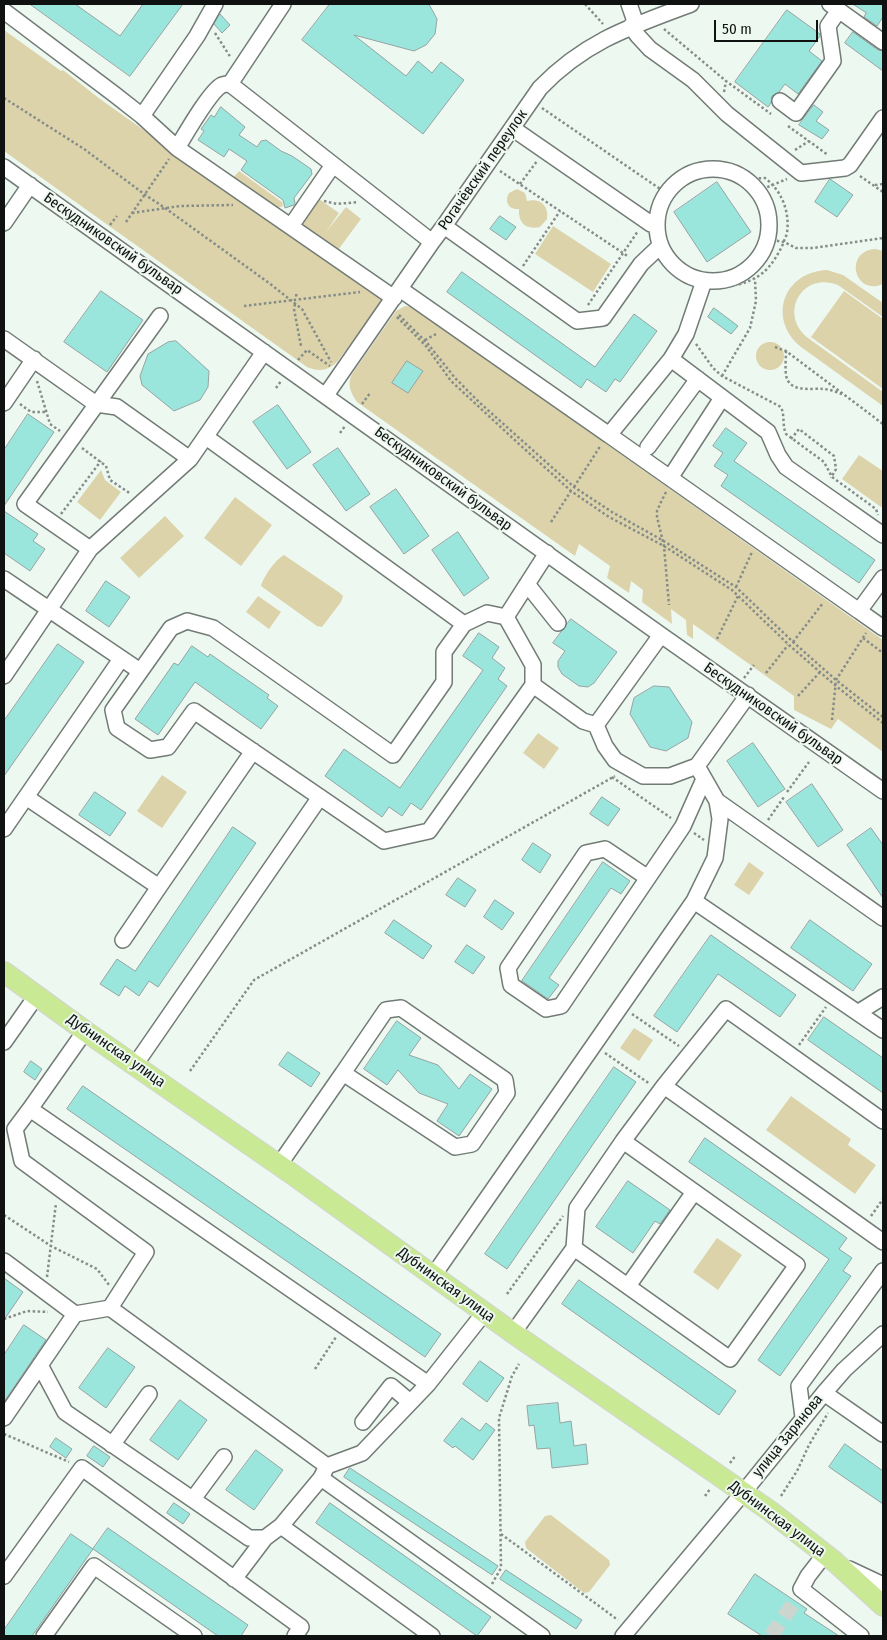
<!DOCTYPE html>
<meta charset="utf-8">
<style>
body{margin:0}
#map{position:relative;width:887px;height:1640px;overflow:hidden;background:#edf8f1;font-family:"Fira Sans Condensed",sans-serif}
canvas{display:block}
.frame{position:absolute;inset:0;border:5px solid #0f1210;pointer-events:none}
.scale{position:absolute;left:714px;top:20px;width:104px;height:22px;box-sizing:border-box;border:2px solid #0f1210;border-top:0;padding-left:6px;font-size:15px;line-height:18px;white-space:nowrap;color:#0f1210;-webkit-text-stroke:4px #edf8f1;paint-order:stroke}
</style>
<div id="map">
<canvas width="887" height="1640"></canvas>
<div class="frame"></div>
<div class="scale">50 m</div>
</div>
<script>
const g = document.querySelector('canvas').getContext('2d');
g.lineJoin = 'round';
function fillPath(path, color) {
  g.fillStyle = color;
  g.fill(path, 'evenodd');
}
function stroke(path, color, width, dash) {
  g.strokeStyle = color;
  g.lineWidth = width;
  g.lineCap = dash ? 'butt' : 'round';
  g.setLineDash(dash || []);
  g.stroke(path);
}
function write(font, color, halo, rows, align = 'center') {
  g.font = font + ' "Fira Sans Condensed",sans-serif';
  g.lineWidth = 4;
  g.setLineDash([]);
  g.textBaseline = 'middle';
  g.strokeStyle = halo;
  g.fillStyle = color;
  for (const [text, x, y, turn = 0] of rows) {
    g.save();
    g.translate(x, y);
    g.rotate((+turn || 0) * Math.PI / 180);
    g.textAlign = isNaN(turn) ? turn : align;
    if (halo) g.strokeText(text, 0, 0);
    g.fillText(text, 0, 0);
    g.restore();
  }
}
fillPath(new Path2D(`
 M4 30 61 71 63 70 100 99 383 300 337 362C327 371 319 372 307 367L4 151Z
 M239 171 282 202 283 206 275 209 232 179Z
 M517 189 525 193 527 201C540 198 549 205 547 219L540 227C526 230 518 223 519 209 509 210 504 202 509 193Z
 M319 199 339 213 326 232 346 207 361 219 338 250 302 224Z
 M553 226 611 264 593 292 535 254Z
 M876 249 883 251V284C854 297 843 250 876 249Z
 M827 270 843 275 883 303V317L838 285C802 271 778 314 808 338L883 392V406L801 347C767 319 783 272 827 270Z
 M844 291 883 319V389L811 337Z
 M405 306 413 307 883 640V752L838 719 831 729 794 710V696L693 624V639L687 635 686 620 671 609 672 624 642 602 643 590 631 581 629 593 607 578 610 566 579 544 575 556 357 402C350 392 347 384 352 374L396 311Z
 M756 356a14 14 0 1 1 28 0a14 14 0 1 1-28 0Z
 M859 455 883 471V504L881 507 842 479Z
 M101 470 105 480 121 492 100 520 77 502Z
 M235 497 272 525 241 566 204 538Z
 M165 516 184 536 139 578 120 558Z
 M284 555 340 593 343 596 341 602 322 627 317 626 261 586C264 576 275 560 284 555Z
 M258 596 281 612 269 629 246 612Z
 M538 733 559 748 544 769 523 753Z
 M162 775 187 792 162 828 137 811Z
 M749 862 764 873 749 895 734 885Z
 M634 1028 653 1040 639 1061 620 1048Z
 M791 1096 851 1139 848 1145 876 1165 855 1194 766 1130Z
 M717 1238 742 1255 718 1290 693 1272Z
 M551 1515 609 1560 610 1565 589 1592 584 1593 526 1548 525 1542 545 1516Z`), '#dcd3ab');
const building = new Path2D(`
 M30 4H75L120 36 143 4H183L130 76Z
 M330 4H428L430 6 437 19 435 34 426 45 414 51 354 35 406 76 418 61 432 73 441 62 464 80 423 134 302 40Z
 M853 4H883V17L877 26 864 17 866 13Z
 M787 10 820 34V36L809 51 822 61 798 94 785 84 779 92 772 96 771 103 768 107 735 82Z
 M220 14 230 25 222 33 214 24Z
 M853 32 878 50 883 51V71L845 43Z
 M814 105 823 112 816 121 829 130 822 139 799 125Z
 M221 107 245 127 239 135 257 147 261 141 266 140 281 151 292 156 311 169 312 174 294 198 295 203 294 205 285 208 283 200 241 170 247 161 229 149 224 157 198 140 204 131 201 129 211 115 214 117Z
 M830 179 853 195 837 217 815 202Z
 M717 182 751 232 707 262 674 212Z
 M500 216 516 227 506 240 490 229Z
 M462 272 595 367 634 314 657 331 620 382 615 379 606 392 587 379 581 388 447 292Z
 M101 291 143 320 107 372 64 342Z
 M714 308 738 326 731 334 708 317Z
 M176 341 209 371 208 387 200 400 174 411 142 385 140 376 148 354 168 342Z
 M407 361 423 371 408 393 392 383Z
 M278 405 311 452 287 469 253 422Z
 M28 414 54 432 4 506V450Z
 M726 428 747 443 734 461 875 560 859 583 721 486 728 475 714 466 723 453 713 446Z
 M338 448 370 494 346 511 313 465Z
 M396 489 429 536 404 554 370 507Z
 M4 511 38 534 33 541 45 549 30 571 4 553Z
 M458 532 489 578 464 596 432 550Z
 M106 581 130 597 109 627 86 611Z
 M571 619 617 652 594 683 588 687 579 686 562 674 558 667V661L565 651 553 643Z
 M479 633 499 647 492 658 505 668 498 679 507 686 421 810 411 803 402 816 389 807 382 817 325 776 344 749 400 788 483 670 463 656Z
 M58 644 84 662 4 776V721Z
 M192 646 208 657 210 654 269 695 267 698 278 706 261 729 195 682 158 735 135 719 174 663 178 665Z
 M654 686 669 687 692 722 688 738 666 751 650 747 630 714 634 698Z
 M753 743 785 789 758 807 727 761Z
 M812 784 843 830 818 847 786 802Z
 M95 792 126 813 110 836 79 815Z
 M602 797 620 809 608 826 590 814Z
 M233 827 256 843 158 987 149 981 139 996 125 986 119 996 100 984 117 959 135 971Z
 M871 828 883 845V898L847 845Z
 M533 843 551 855 540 873 522 860Z
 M603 862 630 881 621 894 611 888 549 978 559 985 548 999 522 981Z
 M458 878 476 890 465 907 446 895Z
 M495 900 514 913 502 930 484 917Z
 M394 920 432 946 423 959 385 933Z
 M810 920 872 964 853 991 791 948Z
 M711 935 796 995 780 1017 718 974 677 1032 654 1016Z
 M467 945 485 957 473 974 455 962Z
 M824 1017 883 1058V1093L808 1040Z
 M397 1021 421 1038 409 1055 438 1065 459 1089 470 1074 492 1089 459 1136 437 1121 448 1104 419 1093 398 1070 387 1085 364 1069Z
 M288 1052 320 1073 311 1087 279 1065Z
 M31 1061 42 1069 35 1080 24 1072Z
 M614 1067 636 1082 507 1269 485 1254Z
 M83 1086 441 1334 425 1357 67 1109Z
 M705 1138 847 1238 839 1249 852 1258 843 1271 851 1276 780 1376 758 1360 829 1259 689 1162Z
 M628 1181 670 1210 660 1224 655 1221 633 1253 596 1227Z
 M4 1278 23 1292 4 1320Z
 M579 1280 736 1391 719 1415 562 1304Z
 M24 1325 46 1340 4 1402V1355Z
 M108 1348 135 1367 106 1408 79 1388Z
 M480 1361 504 1378 487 1402 463 1384Z
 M180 1400 207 1420 178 1460 150 1440Z
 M558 1403 560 1423 571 1421 574 1446 586 1444 588 1464 552 1468 550 1448 537 1449 534 1425 529 1426 527 1406Z
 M462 1418 480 1431 486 1423 495 1430 473 1460 455 1446 453 1448 444 1441Z
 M56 1438 72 1449 66 1458 50 1447Z
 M845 1444 883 1471V1504L829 1467Z
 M94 1446 110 1457 103 1467 87 1456Z
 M256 1450 283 1470 254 1510 226 1490Z
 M350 1468 498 1566 492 1575 344 1477Z
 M174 1503 190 1514 183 1524 167 1513Z
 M330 1503 491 1617 477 1636 316 1523Z
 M108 1528 248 1625 241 1636H218L93 1549Z
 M71 1534 93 1549 32 1636H4V1630Z
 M506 1570 582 1620 576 1629 500 1579Z
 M755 1574 807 1609 804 1613 839 1636H762L728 1614Z`);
fillPath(building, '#9ae6dd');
stroke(building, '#96a3a1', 1);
stroke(new Path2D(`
 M771 1636 795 1601`), '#ccd6cf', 15, [15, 8]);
const minor = new Path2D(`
 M629 4 636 24
 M830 4 883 42
 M4 11 114 94 142 116 177 148 394 298
 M631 26 638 36 650 49 693 80 727 114 801 173 845 168 850 165 883 118
 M230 84 283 4
 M780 101 796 113 833 61 828 26 839 10
 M142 116 197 36 215 4
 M512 128 651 224 656 222
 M177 148C185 135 210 91 222 85 225 84 228 84 230 84L432 242
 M4 167 661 635 883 791
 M657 225a56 56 0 1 1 112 0a56 56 0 1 1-112 0Z
 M4 223 30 185
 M291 226 333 165
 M444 226 577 321 603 318 641 264 660 246
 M400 289 609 435 671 359 686 334 704 281
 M4 339 96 404 117 407 190 459
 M671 359 768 432 778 455 786 467 883 535
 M326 395 432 242 444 226 540 88C585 41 632 26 691 4
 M4 403 34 359
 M609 435 859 611 883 578
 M206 437 464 624 487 613 506 617 533 665V685L583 721 596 725
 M648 447 698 379
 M670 478 722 398
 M90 549 25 504 160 316
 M4 579 140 671
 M527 584 558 623
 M859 611 883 628
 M506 617 547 553
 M464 624 444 652V682L393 755 213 628 187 621 171 628 113 710 117 728 150 750 168 747 194 711 384 841 429 831 533 685
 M661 635 596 725 605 746 615 760 643 776H670L697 766
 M4 676 90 549 190 459 264 352
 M26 797 121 659
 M717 801 883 918
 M4 829 26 797 159 887 253 751
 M648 878 605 849 586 853 508 968 511 985 546 1009 561 1006 675 838 683 826 704 779
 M694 901 883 1030
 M123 940 159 887
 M859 1012 883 997
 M85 1031 30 1109 428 1384 484 1313
 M4 1042 37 995
 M135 1065 320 797
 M30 1109 15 1129 22 1161 146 1252 110 1308
 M883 1121 726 1009 664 1086 883 1242
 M279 1165 343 1073 455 1147 472 1144 507 1093 505 1080 401 1008 386 1010 343 1073
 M574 1248 730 1359 797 1265 623 1141
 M4 1261 75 1314 110 1308 327 1466
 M433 1276 694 901 715 858 720 819 717 801 697 766 748 695
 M628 1286 694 1192
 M513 1333 574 1248 577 1208 623 1141 664 1086
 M40 1365 65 1412 249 1538H265
 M824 1393 883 1434
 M803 1417 799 1386 883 1271
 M4 1418 75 1314
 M363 1422 391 1386 410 1402
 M112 1445 149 1394
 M321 1478 542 1636
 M193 1499 224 1457
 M281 1526 432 1636
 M825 1554 808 1576 801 1589 861 1636
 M849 1569 883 1585
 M4 1576 82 1468 301 1627 295 1636
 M234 1579 265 1538 281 1526 321 1478 327 1466 362 1453 428 1384
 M44 1636 94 1566 194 1636
 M623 1636 743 1493 824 1393 844 1370 883 1334`);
const major = new Path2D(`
 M4 972 85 1031 292 1174 513 1333 770 1511 835 1562 883 1606`);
stroke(minor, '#727b75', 18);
stroke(major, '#d4d4d4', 22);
stroke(new Path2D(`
 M585 4 603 24
 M664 29 726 81 771 114
 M215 33 231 58
 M724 92 726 81
 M4 98 84 149 144 194 165 208 269 283 302 309 331 362
 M542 108 666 193
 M788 126 828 155
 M795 150 809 141
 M500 171 629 257
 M860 176 883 192
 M520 184 537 161
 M875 185 883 184
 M758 191 787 179
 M324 201 337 204 358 202
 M132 213 180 206 233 205
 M126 222 169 159
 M110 225 117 216
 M767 239 784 242 796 248H813L883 238
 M523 266 560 211
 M725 280C727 281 729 283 731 284 736 286 742 284 746 282 765 276 775 261 783 244 784 240 786 237 787 233 790 212 782 191 765 178L746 179
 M296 294 297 299
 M295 304 294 309 301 346
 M588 305 638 231
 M244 306 360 292
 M399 315 428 344 455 378 480 403 574 487 612 512 662 540 736 587 793 642 836 680 883 717
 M397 317 426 346 451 381 519 444 571 491 609 517 664 546 732 590 789 645 836 686 883 723
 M425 340 438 333
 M696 344 713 368 722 376 781 407C785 416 782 425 786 434L824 462 832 477 876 509 878 515
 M775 347 786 351 883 424
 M786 351C786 358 785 367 786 375 789 393 810 388 823 389 829 389 836 392 842 394
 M298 360 307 350 330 366
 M722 376 750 328 756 301 755 279
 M37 381 50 424 60 431
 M276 388 281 381
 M20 404 31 412H46
 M362 404 370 393
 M340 433 345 426
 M791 439 799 429 834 456 836 469 831 478
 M82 448 106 466 110 480 131 494
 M574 487 601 445
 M666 492 661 502 657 511V517L664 546 669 605
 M61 514 101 461
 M551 522 571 491
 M736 587 752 552
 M863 638 883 653
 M717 639 738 596
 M793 642 823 603
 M766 673 788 645
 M744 678 754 665
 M798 696 820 672
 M832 720 836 680 866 633
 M612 777 671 818
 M787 792 809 762
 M768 820 784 797
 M694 833 704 840
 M632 1014 679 1046
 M799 1045 826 1007
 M605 1053 650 1084
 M190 1071 254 980 615 776
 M4 1215 51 1246 97 1269 109 1285
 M871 1216 883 1199
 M47 1277 56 1203
 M507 1294 563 1216
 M4 1319 27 1311 48 1312
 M315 1369 336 1337
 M4 1434 69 1462
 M730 1463 736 1455
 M705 1496 710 1489
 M781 1496 797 1471 809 1445 828 1413
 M501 1534 618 1620
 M492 1584 501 1568 499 1418 512 1376 519 1364`), '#868d89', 2.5, [2.5, 2.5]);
stroke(minor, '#fff', 15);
stroke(major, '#cae995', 20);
write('15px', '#0f1210', '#edf8f1', [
 ["Рогачёвский переулок",483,170,-55],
 ["Бескудниковский бульвар",113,244,35],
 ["Бескудниковский бульвар",443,479,36],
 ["Бескудниковский бульвар",773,714,35],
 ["Дубнинская улица",116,1051,35],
 ["Дубнинская улица",446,1285,36],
 ["улица Зарянова",788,1436,-51],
 ["Дубнинская улица",777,1519,37]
]);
</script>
